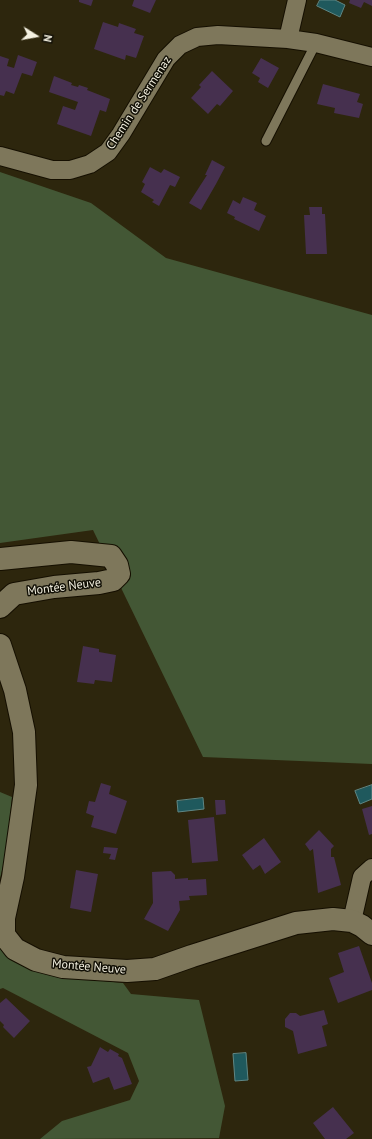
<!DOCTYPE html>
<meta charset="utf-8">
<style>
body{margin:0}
#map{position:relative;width:372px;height:1139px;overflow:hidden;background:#2d260d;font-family:"PT Sans",sans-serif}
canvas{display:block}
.north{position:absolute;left:16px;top:16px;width:40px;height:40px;-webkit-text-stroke:3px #121006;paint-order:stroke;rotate:101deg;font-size:11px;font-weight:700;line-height:16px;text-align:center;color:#f4f1e1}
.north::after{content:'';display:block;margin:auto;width:14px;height:18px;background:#f4f1e1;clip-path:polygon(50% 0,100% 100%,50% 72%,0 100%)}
</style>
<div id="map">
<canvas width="372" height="1139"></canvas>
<div class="north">N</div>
</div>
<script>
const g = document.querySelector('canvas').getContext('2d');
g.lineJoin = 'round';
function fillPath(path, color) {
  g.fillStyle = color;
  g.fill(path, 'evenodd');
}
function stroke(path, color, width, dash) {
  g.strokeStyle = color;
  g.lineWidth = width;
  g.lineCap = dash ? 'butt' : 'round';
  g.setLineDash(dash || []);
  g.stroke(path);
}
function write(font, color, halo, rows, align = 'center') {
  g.font = font + ' "PT Sans",sans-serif';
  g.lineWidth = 3;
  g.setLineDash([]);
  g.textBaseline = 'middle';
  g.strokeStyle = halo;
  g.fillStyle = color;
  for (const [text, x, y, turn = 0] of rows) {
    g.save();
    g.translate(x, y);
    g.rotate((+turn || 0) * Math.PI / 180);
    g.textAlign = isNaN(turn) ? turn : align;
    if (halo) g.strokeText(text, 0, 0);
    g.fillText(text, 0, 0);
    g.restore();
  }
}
fillPath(new Path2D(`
 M0 172 91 203 166 258 372 315V764L203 757 93 530 0 543Z
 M0 792 12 797 6 855 0 878Z
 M0 945 55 976 123 983 131 994 199 1000 225 1106 219 1138 40 1139 62 1121 130 1100 139 1081 128 1053 3 988 0 989Z`), '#435735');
const water = new Path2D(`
 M320 0H335L345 5 340 17 317 6Z
 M372 785V799L360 804 355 791Z
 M203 798 204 809 178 812 177 801Z
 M246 1053 248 1080 235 1081 233 1054Z`);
fillPath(water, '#1f595d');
stroke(water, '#5f8785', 1);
fillPath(new Path2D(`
 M79 0H93L91 6 79 2Z
 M134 0H156L150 13 132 6Z
 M350 0H372V6L364 2 361 8 349 3Z
 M103 22 118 27 119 23 136 29 134 33 144 36 136 58 126 55 125 60 94 49Z
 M18 55 37 62 32 76 22 73 14 94 6 91 4 96 0 95V56L9 59 7 66 14 68Z
 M261 58 279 68 268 88 258 82 260 78 252 73Z
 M212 71 233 91 220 106 217 104 208 114 191 98 201 87 199 85Z
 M54 76 72 83 71 85 78 87 79 85 88 88 87 90 110 99 106 112 100 110 91 136 57 124 63 106 75 110 78 102 49 92Z
 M323 84 360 94 357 102 363 104 359 118 334 113 335 108 317 104Z
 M212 160 225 167 216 184 201 210 189 203 207 175H205Z
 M150 167 161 173 164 169 180 177 175 187 170 185 159 206 152 202 154 200 141 192 145 184 142 182Z
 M243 197 257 203 254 210 266 216 259 231 234 219 235 217 227 213 233 200 240 204Z
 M309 207H322V214H325L327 254H306L304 215H310Z
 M83 646 99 649V652L116 655 112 682 95 680 94 684 77 682Z
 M101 783 111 786 109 794 127 801 116 834 91 827 94 816 86 813 89 801 95 802Z
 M215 800H225L226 814 216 815Z
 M372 806V834L369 835 362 809Z
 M214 817 218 861 192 863 188 820Z
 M319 830 334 846 331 849V857H334L341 885 318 893 313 849 310 851 305 844Z
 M264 838 281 862 265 874 260 865 253 870 242 855Z
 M104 847 118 848 115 860 109 859 111 854 103 853Z
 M76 870 98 874 91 912 70 908Z
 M171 871 175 875V879L188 878V880L206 879 207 895 189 896 190 900 179 901 180 910 168 931 144 919 153 903 152 872Z
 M359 946 372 983V990L338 1003 329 978 344 972 338 953Z
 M6 998 30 1021 14 1038 3 1027 4 1025 0 1021V1003Z
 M324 1010 328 1024 322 1026 327 1046 298 1054 293 1031 285 1027V1019L290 1013H296L300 1016Z
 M100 1047 108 1052 110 1049 119 1054 118 1056 122 1058 132 1084 114 1090 109 1077 93 1083 87 1067 91 1066Z
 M333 1107 354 1133 346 1139H325L313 1123Z`), '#46304f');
const lane = new Path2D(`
 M266 141 316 43`);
const street = new Path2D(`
 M288 39 297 0
 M0 156 52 170H70L90 164 108 152 121 134 166 59 180 45 197 37 218 35 288 39 316 43 372 57
 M352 921 362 877 372 868`);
const secondary = new Path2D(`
 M0 559 71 552 111 556 117 565 119 574 113 580 99 583 54 587 14 594 0 607
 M0 645 15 690 24 732 26 785 13 877 4 918V935L15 949 36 960 63 967 127 971 155 969 192 956 296 923 333 919 352 921 362 926 372 934`);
stroke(lane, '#150f00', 11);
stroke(street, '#150f00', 20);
stroke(secondary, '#150f00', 24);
stroke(lane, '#7e775b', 9);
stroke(street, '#7e775b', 18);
stroke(secondary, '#7e775b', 22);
write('12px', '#f4f1e1', '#121006', [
 ["Chemin de Sermenaz",139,103,-57],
 ["Montée Neuve",64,587,-7],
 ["Montée Neuve",89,967,5]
]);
</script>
